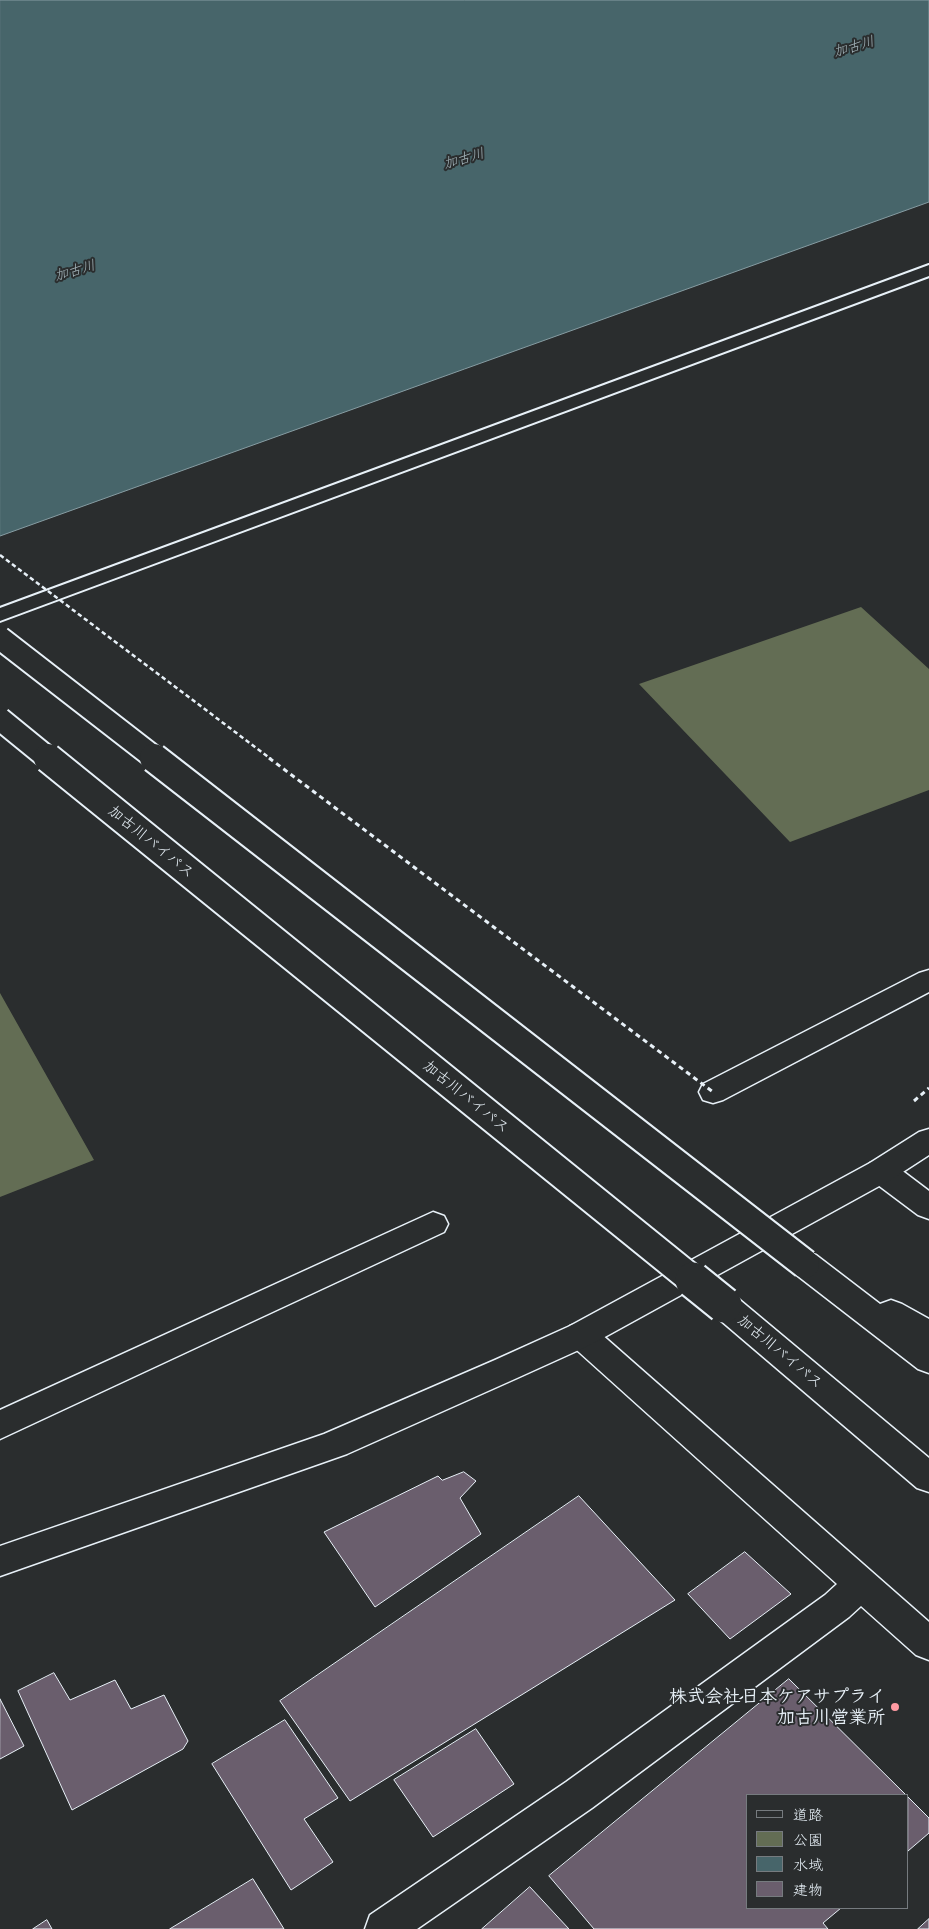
<!DOCTYPE html>
<meta charset="utf-8">
<style>
body{margin:0}
#map{position:relative;width:929px;height:1929px;overflow:hidden;background:#2a2d2e;font-family:"Comic Neue","Klee One",sans-serif}
canvas{display:block}
.legend{position:absolute;left:746px;top:1794px;width:162px;height:115px;box-sizing:border-box;background:#2a2d2e;border:1px solid #767b7f;margin:0;padding:6px 9px;list-style:none;font-size:15px;color:#e8f1f8}
.legend li{display:flex;align-items:center;gap:10px;height:25px}
.legend b{width:25px;border:1px solid #767b7f}
</style>
<div id="map">
<canvas width="929" height="1929"></canvas>
<ul class="legend">
<li><b style="height:6px;background:#2a2d2e"></b>道路</li>
<li><b style="height:14px;background:#636d54"></b>公園</li>
<li><b style="height:14px;background:#47656a"></b>水域</li>
<li><b style="height:14px;background:#6a5e6d"></b>建物</li>
</ul>
</div>
<script>
const g = document.querySelector('canvas').getContext('2d');
g.lineJoin = 'round';
function fillPath(path, color) {
  g.fillStyle = color;
  g.fill(path, 'evenodd');
}
function stroke(path, color, width, dash) {
  g.strokeStyle = color;
  g.lineWidth = width;
  g.lineCap = dash ? 'butt' : 'round';
  g.setLineDash(dash || []);
  g.stroke(path);
}
function write(font, color, halo, rows, align = 'center') {
  g.font = font + ' "Comic Neue","Klee One",sans-serif';
  g.lineWidth = 4;
  g.setLineDash([]);
  g.textBaseline = 'middle';
  g.strokeStyle = halo;
  g.fillStyle = color;
  for (const [text, x, y, turn = 0] of rows) {
    g.save();
    g.translate(x, y);
    g.rotate((+turn || 0) * Math.PI / 180);
    g.textAlign = isNaN(turn) ? turn : align;
    if (halo) g.strokeText(text, 0, 0);
    g.fillText(text, 0, 0);
    g.restore();
  }
}
fillPath(new Path2D(`
 M861 607 929 669V790L790 842 639 684Z
 M0 993 94 1160 0 1197Z`), '#636d54');
const water = new Path2D(`
 M0 0H929V202L0 536Z`);
fillPath(water, '#47656a');
stroke(water, '#879da3', 1);
const building = new Path2D(`
 M464 1472 476 1481 460 1498 481 1534 375 1607 324 1532 438 1476 442 1480Z
 M579 1496 675 1600 350 1801 280 1701Z
 M745 1552 791 1594 730 1639 688 1594Z
 M54 1673 70 1700 115 1680 131 1709 164 1695 188 1741 183 1749 72 1810 18 1691Z
 M789 1679 906 1795H748V1908H841L823 1923 828 1929H594L549 1876Z
 M0 1699 24 1746 0 1759Z
 M285 1720 338 1798 304 1819 333 1862 291 1890 212 1764Z
 M476 1729 514 1784 433 1837 394 1780Z
 M908 1797 929 1818V1833L908 1851Z
 M253 1879 284 1929H170Z
 M530 1887 569 1929H482Z
 M929 1919V1929H918Z
 M47 1920 52 1929H33Z`);
fillPath(building, '#6a5e6d');
stroke(building, '#e8f1f8', 1);
const lane = new Path2D(`
 M929 265V276L0 621V608Z`);
const street = new Path2D(`
 M929 970V992L723 1100 713 1103 703 1100 699 1092 703 1084 919 973Z
 M881 1160 892 1163 929 1191V1219L918 1215 870 1179 866 1171 870 1163Z
 M433 1212 444 1216 448 1224 444 1232 0 1439V1410Z
 M581 1322 592 1326 929 1622V1660L916 1655 861 1606 849 1617 592 1808 417 1929H365L370 1915 566 1782 825 1595 837 1584 570 1344 565 1335 570 1326Z`);
const secondary = new Path2D(`
 M929 1129V1155L892 1179 592 1344 517 1378 347 1454 0 1576V1546L324 1434 495 1360 570 1326 870 1163 919 1132Z`);
const highway = new Path2D(`
 M805 1252 816 1255 880 1304 891 1300 902 1304 929 1319V1373L918 1369 794 1273 790 1264 794 1255Z
 M724 1292 735 1296 929 1458V1492L917 1488 713 1314 708 1305 713 1296Z`);
stroke(lane, '#e8f1f8', 4);
stroke(street, '#e8f1f8', 3);
stroke(secondary, '#e8f1f8', 3);
stroke(highway, '#e8f1f8', 3);
stroke(new Path2D(`
 M914 1101 929 1088`), '#e8f1f8', 3, [5, 4]);
fillPath(lane, '#2a2d2e');
fillPath(street, '#2a2d2e');
fillPath(secondary, '#2a2d2e');
fillPath(highway, '#2a2d2e');
const highwayBridgeFar2 = new Path2D(`
 M0 638 156 759
 M0 719 49 759`);
const highwayBridgeFar1 = new Path2D(`
 M48 758 694 1281
 M154 758 805 1264`);
const highwayBridge = new Path2D(`
 M693 1280 724 1305`);
stroke(highwayBridgeFar2, '#e8f1f8', 26, []);
stroke(highwayBridgeFar1, '#e8f1f8', 32, []);
stroke(highwayBridge, '#e8f1f8', 39, []);
stroke(new Path2D(`
 M0 555 271 759`), '#e8f1f8', 2.5, [4.5, 3]);
stroke(new Path2D(`
 M269 758 713 1092`), '#e8f1f8', 3, [5, 4]);
stroke(highwayBridgeFar2, '#2a2d2e', 22);
stroke(highwayBridgeFar1, '#2a2d2e', 28);
stroke(highwayBridge, '#2a2d2e', 35);
for (const [x, y, r, color] of [
 [895,1707,5,"#ff9aa2"]
]) {
  const dot = new Path2D();
  dot.arc(x, y, r, 0, 2 * Math.PI);
  g.fillStyle = color;
  g.fill(dot);
  stroke(dot, '#2a2d2e', 2);
}
write('italic 14px', '#a8b9bf', '#2a2d2e', [
 ["加古川",854,47,-16],
 ["加古川",464,159,-16],
 ["加古川",75,271,-16]
]);
write('15px', '#e8f1f8', '#2a2d2e', [
 ["加古川バイパス",151,842,39],
 ["加古川バイパス",466,1097,39],
 ["加古川バイパス",780,1352,40]
]);
write('bold 18px', '#e8f1f8', '#2a2d2e', [
 ["株式会社日本ケアサプライ",885,1697],
 ["加古川営業所",885,1718]
], 'right');
</script>
